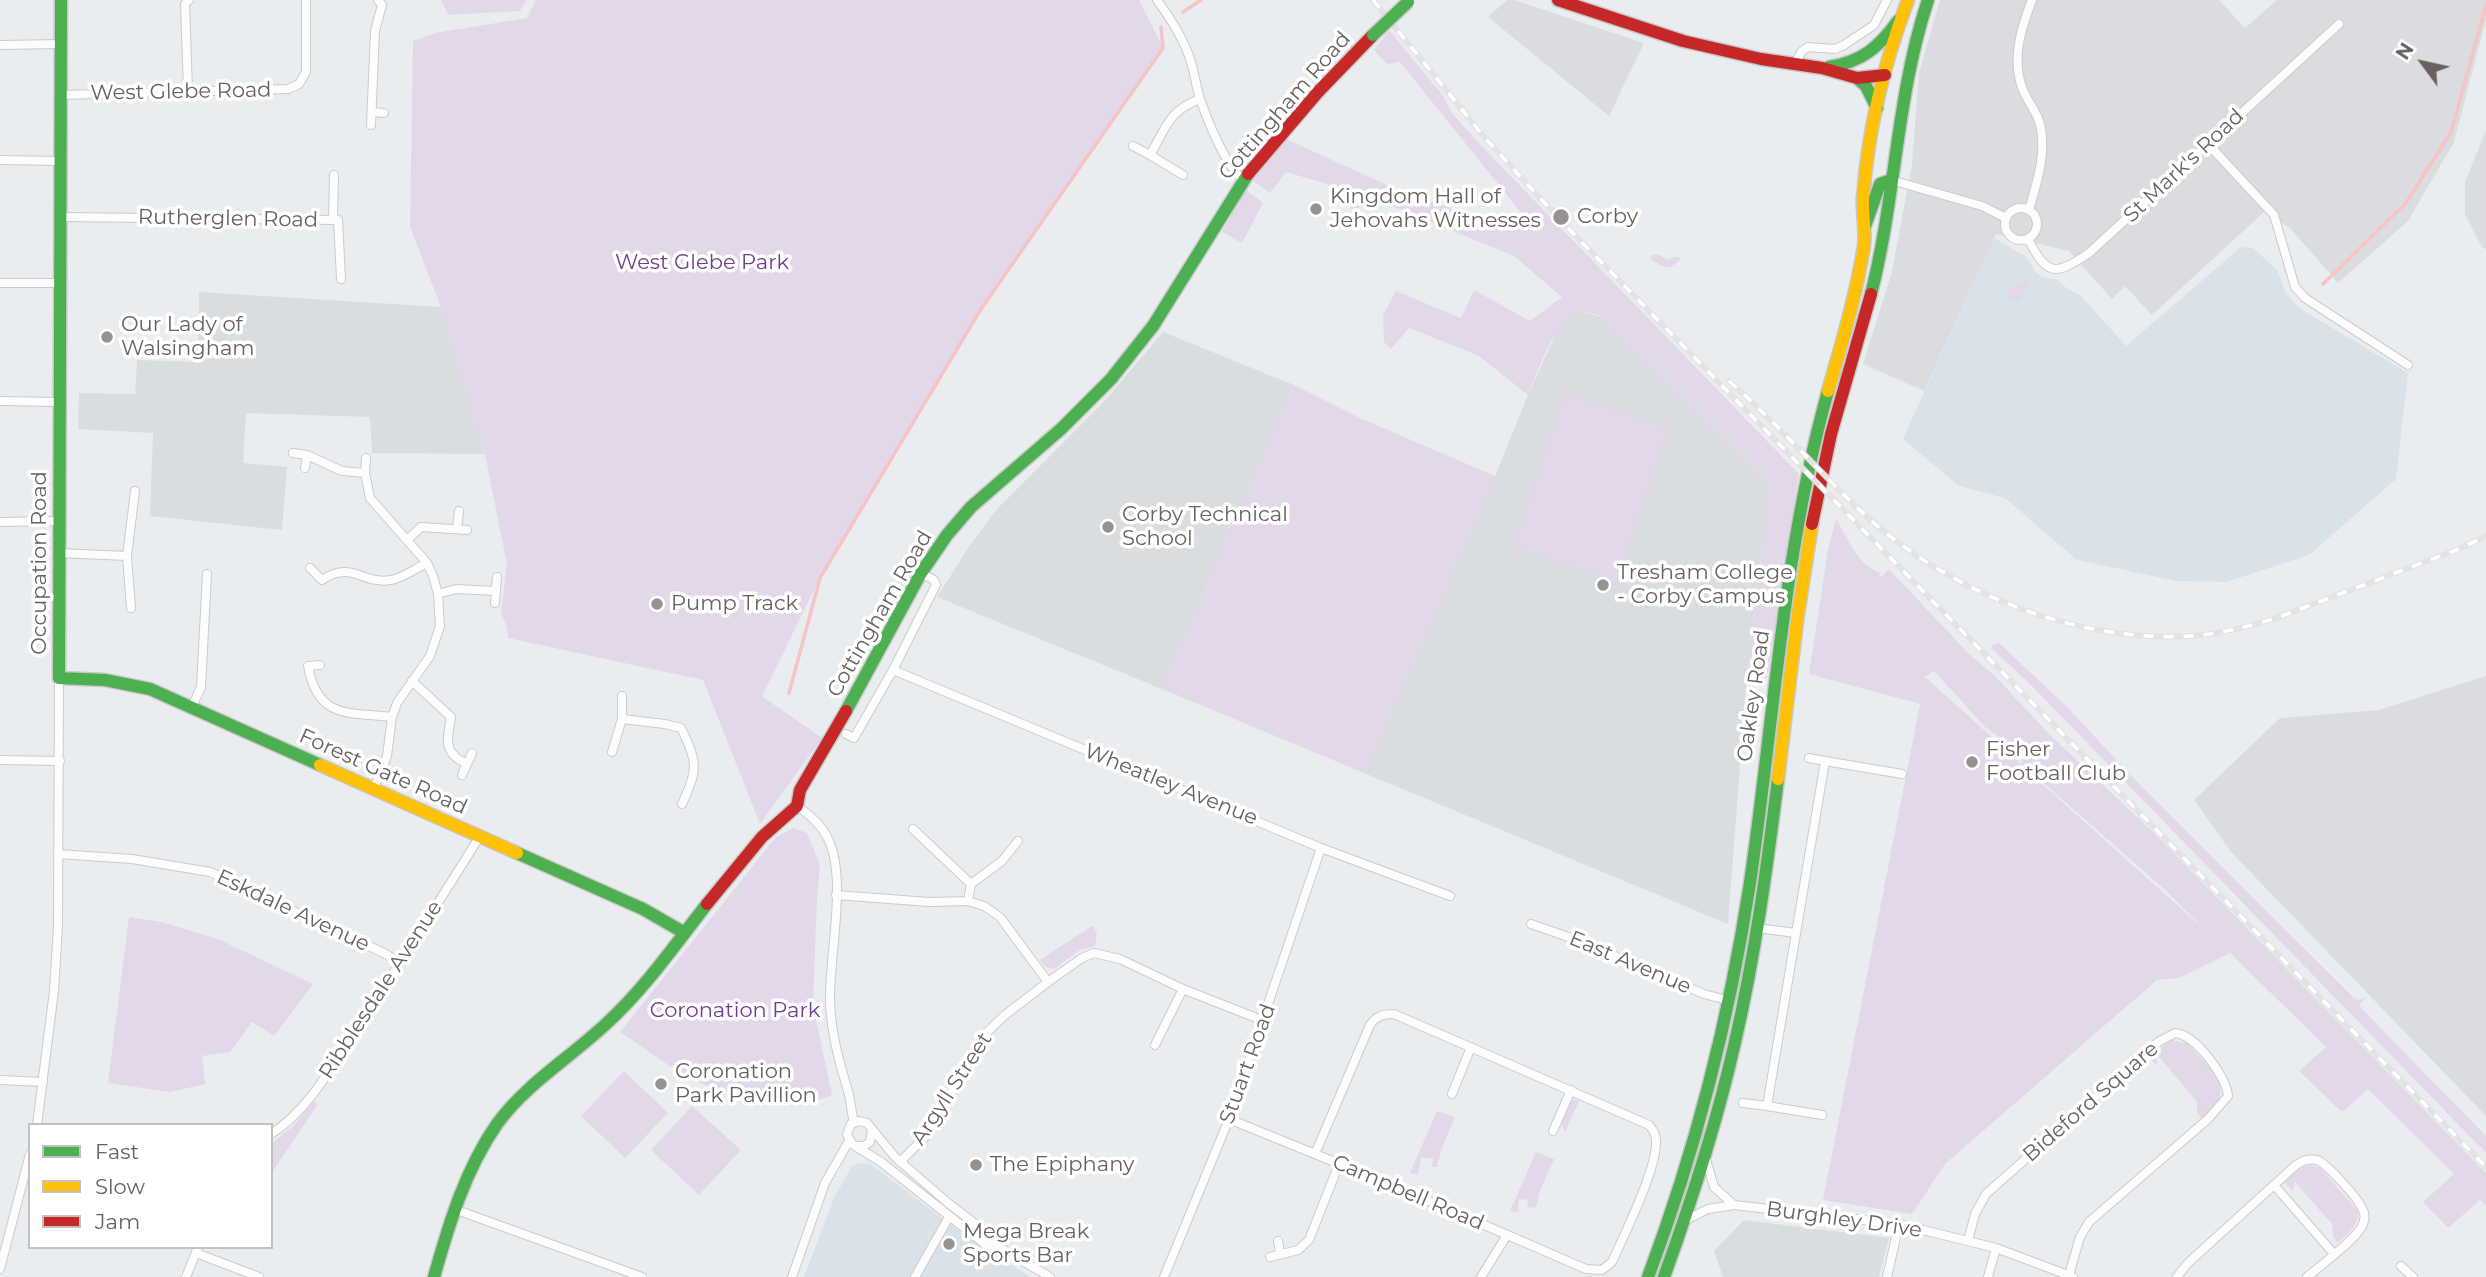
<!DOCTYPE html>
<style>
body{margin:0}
#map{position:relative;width:2486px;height:1277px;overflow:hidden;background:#eaedef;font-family:Montserrat,sans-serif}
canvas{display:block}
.legend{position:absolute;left:28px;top:1123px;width:245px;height:126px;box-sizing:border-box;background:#fff;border:2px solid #c3c0bf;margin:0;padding:9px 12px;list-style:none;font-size:21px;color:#68615f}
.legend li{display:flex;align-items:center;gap:14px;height:35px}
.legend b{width:35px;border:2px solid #c3c0bf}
.north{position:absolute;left:2388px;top:28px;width:70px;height:70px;-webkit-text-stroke:5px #fff;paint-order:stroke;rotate:303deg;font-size:19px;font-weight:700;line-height:28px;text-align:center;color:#68615f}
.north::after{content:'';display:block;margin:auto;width:24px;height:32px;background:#68615f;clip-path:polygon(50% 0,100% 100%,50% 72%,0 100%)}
</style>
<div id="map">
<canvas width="2486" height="1277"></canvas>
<ul class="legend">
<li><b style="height:9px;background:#4caf50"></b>Fast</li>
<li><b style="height:9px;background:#ffc107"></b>Slow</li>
<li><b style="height:9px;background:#c62828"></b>Jam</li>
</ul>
<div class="north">N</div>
</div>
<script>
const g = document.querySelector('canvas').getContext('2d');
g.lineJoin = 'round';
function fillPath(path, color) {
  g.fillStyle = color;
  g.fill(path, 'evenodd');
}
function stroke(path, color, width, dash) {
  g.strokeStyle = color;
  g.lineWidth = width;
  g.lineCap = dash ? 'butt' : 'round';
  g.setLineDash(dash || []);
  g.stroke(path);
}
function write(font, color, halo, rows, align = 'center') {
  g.font = font + ' Montserrat,sans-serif';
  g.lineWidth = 7;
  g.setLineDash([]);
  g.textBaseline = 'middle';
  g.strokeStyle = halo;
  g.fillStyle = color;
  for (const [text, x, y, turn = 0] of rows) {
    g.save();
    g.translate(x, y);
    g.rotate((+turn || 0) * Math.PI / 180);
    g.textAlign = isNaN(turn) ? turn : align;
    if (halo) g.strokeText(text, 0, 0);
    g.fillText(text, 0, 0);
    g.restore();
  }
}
fillPath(new Path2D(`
 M1994 238 2025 256 2035 271 2042 277 2058 280 2065 287 2082 297 2126 346 2241 247 2253 248 2277 270 2285 292 2299 308 2408 373 2396 479 2309 555 2226 582 2177 581 2077 560 2005 498 1959 486 1903 439Z
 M859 1163 870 1164 958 1230 1030 1277H804L834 1198 852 1166Z`), '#d8e2e8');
fillPath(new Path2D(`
 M1507 0H1514L1644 43 1609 116 1488 17Z
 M1940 0H2219L2245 28 2277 0H2486V20L2454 142 2408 221 2338 283 2290 228 2264 212 2152 315 2125 286 2112 299 2069 251 1996 234 1924 391 1863 364 1892 272 1912 165 1919 73Z
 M2486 130V249L2482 247 2465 214V182Z
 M2486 676V1116L2231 852 2194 800 2280 718 2379 710Z`), '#dadcdf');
fillPath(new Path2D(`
 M199 292 441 307 485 454 372 453 370 417 246 413 243 463 287 467 282 530 150 516 153 433 78 429 79 393 135 394 137 360 198 362Z
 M1583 312 1602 317 1770 483 1747 674 1728 924 1364 773 1495 476 1528 395 1559 327 1572 316Z
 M1163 332 1294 385 1162 689 937 597 970 545 996 510 1102 404Z
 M1744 1220 1889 1238 1879 1277H1723L1714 1251Z`), '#dadde0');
fillPath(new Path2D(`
 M441 0H526L520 11 448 15Z
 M536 0H1139L1163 48 981 309 820 578 762 696 822 738 760 824 703 680 508 638 507 627 501 613 507 564 485 454 441 307 410 227 413 41 435 33 527 18Z
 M1389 30 1444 97 1451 112 1476 140 1799 474 1767 678 1747 674 1770 483 1602 317C1595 314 1588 311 1580 313 1554 320 1538 371 1528 395L1479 356 1409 328 1391 349 1384 342 1383 315 1396 291 1461 318 1474 290 1530 321 1562 297 1514 256 1372 198 1364 207 1350 209 1351 191 1286 172 1270 193 1252 180 1286 139 1396 189 1508 228 1523 215 1400 62 1387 64 1374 50Z
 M1245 189 1263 203 1242 243 1222 232Z
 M1652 255H1659L1667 260 1674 257 1682 258C1667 272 1667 268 1651 260Z
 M2026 281 2029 283 2019 301 2012 300 2008 293 2011 289Z
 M1294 385 1360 418 1495 476 1364 773 1162 689Z
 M1564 392 1669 428 1617 582 1512 547Z
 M1836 519C1848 538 1858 566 1881 573L1879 575 1881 577 1889 569 1969 654 1995 676 2050 735 2153 832 2486 1173V1205L2480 1200 2448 1228 2423 1202 2454 1174 2368 1089 2342 1112 2299 1071 2326 1047 2230 953 2179 978 2157 980 1945 1164 1912 1214 1823 1200 1920 704 1809 674 1828 550ZM1934 671 1985 727 2014 748 2015 758 1925 677ZM2025 748 2027 751 2021 763 2166 891 2205 930 2018 762Z
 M1999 643 2066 706 2142 787 2354 998 2359 1000 2366 997 2359 1006 2486 1136V1153L2030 684 1991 648 1992 645Z
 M793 828 807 833 820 865 817 898 813 1006 832 1095C796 1113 734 1097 699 1082 675 1072 643 1047 620 1032L776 837Z
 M129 917 161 922 218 939 313 984 274 1036 252 1022 230 1052 202 1056 205 1084 170 1092 108 1083Z
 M1092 926 1097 932 1095 946 1080 950 1054 969 1045 967 1040 960Z
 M2171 1040 2187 1043C2211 1071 2241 1088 2202 1119L2197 1113V1102L2160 1058H2157V1066L2149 1057Z
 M624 1071 668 1113 625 1158 581 1116Z
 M1574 1099 1579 1101 1565 1132 1561 1122 1570 1102Z
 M314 1101 318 1104 271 1174V1144L293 1126Z
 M692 1106 741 1150 699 1195 651 1150Z
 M1437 1111 1455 1117 1441 1150 1437 1167H1432L1433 1158H1421L1418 1175 1410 1173Z
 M1536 1152 1554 1159 1539 1193 1536 1208 1527 1207 1528 1200 1519 1199 1518 1212 1510 1211Z
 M2310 1165 2320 1168 2358 1211C2359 1226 2348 1233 2338 1243L2333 1237 2332 1224 2295 1182 2293 1191 2284 1182 2300 1168Z`), '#e2d8ea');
stroke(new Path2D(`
 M1183 12 1201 0
 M2323 284 2406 203 2451 132 2486 5
 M789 693 820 578 981 309 1163 48 1161 27`), '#f6c4c2', 3.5);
const street = new Path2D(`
 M1157 0C1171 19 1184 39 1191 62 1195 74 1196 87 1200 99 1208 121 1225 165 1243 180
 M0 45 61 44
 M1795 64 1801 52 1808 47 1835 49 1844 45 1874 25 1887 0
 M188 91 185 4 189 0
 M60 95 288 89 299 84 306 72V0
 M372 112 384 113
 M371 125 375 31 382 5 378 0
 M2208 144 2274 215 2295 287 2305 298 2408 365
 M1133 146 1150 155
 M0 160 60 161
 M1183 175 1150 155C1166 128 1168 111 1200 99
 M1891 180 1982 206 2006 218
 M2005 224a16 16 0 1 1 32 0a16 16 0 1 1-32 0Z
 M2029 210C2037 182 2047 153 2040 124 2037 112 2028 102 2023 90 2011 60 2021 28 2032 0
 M60 217 338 220 341 279
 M333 220 334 175
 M2028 239C2047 275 2054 277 2089 253L2339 24
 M0 283H60
 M0 401 60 402
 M293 453 307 455 342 471 365 473
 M366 458 365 473 370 498 427 563 433 576 438 594 440 626 430 656 397 703 392 717 387 756 374 788
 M305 468 307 455
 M0 522 58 521
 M457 529 459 511
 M407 540 421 527 467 530
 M59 553 127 556 135 491
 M127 556 131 608
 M310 568 322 580C352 560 363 585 391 580 403 578 416 568 427 563
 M438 594 456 589 496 591
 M495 603 497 577
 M320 665 308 666C318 719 347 712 392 717
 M893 670 1321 848 1450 896
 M412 681 451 717C447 741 443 753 467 764
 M192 707 201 687 207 574
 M622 719 665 724 681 728C698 763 698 769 682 804
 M846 734 854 738 893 670 936 585 934 580 921 573
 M612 752 622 719V696
 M1809 758 1825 761
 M0 760 60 761
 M462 775 472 753
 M797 806C810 815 822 825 829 841 847 881 829 956 830 1001 831 1033 839 1061 848 1091 851 1101 851 1112 854 1122
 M913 829 971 884 968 901
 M58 854 132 859 210 872 384 953 400 963
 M971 884 1002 861 1018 841
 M836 895 929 902 968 901 984 906 1000 917 1048 982
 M1531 924 1580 941 1704 994 1730 1001
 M1757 928 1796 933
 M1155 1045 1183 989
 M0 1080 43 1082
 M1452 1094 1471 1047
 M1743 1103 1767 1106
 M1822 1115 1767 1106 1825 761 1902 774
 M1229 1119 1401 1189 1586 1269 1602 1270 1612 1262C1623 1237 1663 1158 1655 1135 1654 1131 1651 1128 1649 1125L1394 1014C1383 1014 1376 1016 1370 1025L1315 1154
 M37 1125 54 991 58 927 59 678
 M1553 1131 1571 1090
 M271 1134C310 1109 333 1064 358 1026 400 964 440 900 480 836
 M857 1146H864L870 1142 872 1130
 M1706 1159 1714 1187 1734 1205
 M900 1162 926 1136 985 1034 1005 1015 1048 982 1082 958 1094 953 1120 959 1183 989 1264 1021
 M2274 1185 2334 1254
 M454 1209 642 1277
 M1686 1220 1708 1209 1734 1205 1899 1224 1996 1248 2073 1277
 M1278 1241 1280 1253
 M1968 1241 1975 1214 1986 1194 2158 1042 2175 1033C2195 1034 2227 1077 2228 1096L2208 1119 2089 1222 2080 1237 2069 1275
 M1002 1249 996 1240 948 1203 895 1157 867 1123 859 1121 851 1124 847 1134 852 1144 881 1162 985 1244 1002 1249 1050 1277
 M196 1253 259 1277
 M1270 1257 1298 1250 1309 1240 1339 1164
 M2401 1266 2413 1277
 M0 1269 30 1154
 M186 1277 198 1247
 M792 1277 825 1183 849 1141
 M915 1277 949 1217
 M1164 1277 1229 1119 1321 848
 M1481 1277 1507 1235
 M1887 1277 1899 1224
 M1988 1277 1996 1248
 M2177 1277 2188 1263 2296 1165C2303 1161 2308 1158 2317 1160 2327 1164 2357 1197 2362 1208 2365 1213 2365 1219 2363 1224 2359 1237 2319 1267 2307 1277`);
const fast = new Path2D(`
 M61 0 59 678 105 680 150 689 320 765
 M1829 67C1862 62 1879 47 1898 21
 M1857 78 1866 86 1877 108
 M1865 226 1880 184 1891 180
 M1871 294C1896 197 1896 96 1928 0
 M846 711 921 573 947 535 971 507 1061 429 1111 379 1153 326 1248 174
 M517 853 643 909 683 932
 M434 1277C449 1224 465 1170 497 1124 527 1083 570 1058 607 1023 645 988 675 945 707 904
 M1648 1277C1697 1147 1729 1020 1750 883 1774 719 1783 552 1828 391
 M1664 1277C1692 1200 1717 1122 1735 1042 1755 956 1767 867 1778 779`);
const slow = new Path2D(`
 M1828 391C1842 343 1856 295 1864 246 1866 229 1862 214 1863 198 1868 130 1884 63 1908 0
 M320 765 517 853
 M1778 779 1797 621 1812 524`);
const jam = new Path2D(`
 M1558 0 1683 41 1761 59 1822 68 1857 78 1885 75
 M1248 174 1318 92 1373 35
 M1812 524 1831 434 1871 294
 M707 904 762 837 797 806 800 790 846 711`);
stroke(street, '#cacbcb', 10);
stroke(fast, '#c9c8c9', 15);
stroke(slow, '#c9c8c9', 15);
stroke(jam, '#c9c8c9', 15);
stroke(street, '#fcfcfd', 8);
stroke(fast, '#4caf50', 12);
stroke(slow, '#ffc107', 12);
stroke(jam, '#c62828', 12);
const rail = new Path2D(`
 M1373 0 1485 138 1563 223 2486 1167
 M1729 381C1777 423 1818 471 1865 515 1949 592 2076 643 2191 636 2220 634 2251 626 2279 617L2459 549 2486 536`);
stroke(rail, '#e3e3e3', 6);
stroke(rail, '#fff', 3.5, [10]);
const fastBridge = new Path2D(`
 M1373 35 1408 2`);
stroke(fastBridge, '#c9c8c9', 15, []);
stroke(fastBridge, '#4caf50', 12);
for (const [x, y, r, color] of [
 [1316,209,7,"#969291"],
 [1561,217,9,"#969291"],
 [107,337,7,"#969291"],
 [1108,527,7,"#969291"],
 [1603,585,7,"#969291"],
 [657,604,7,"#969291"],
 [1972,762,7,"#969291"],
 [661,1084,7,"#969291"],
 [976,1165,7,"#969291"],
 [949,1244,7,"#969291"]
]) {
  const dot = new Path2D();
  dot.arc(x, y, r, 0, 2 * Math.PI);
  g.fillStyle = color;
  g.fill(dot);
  stroke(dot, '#fff', 2.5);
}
write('21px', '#68615f', '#fff', [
 ["West Glebe Road",181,92,-1],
 ["Cottingham Road",1285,106,-49],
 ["St Mark's Road",2184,166,-43],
 ["Rutherglen Road",228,219,1],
 ["Occupation Road",40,563,-90],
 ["Cottingham Road",880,614,-60],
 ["Oakley Road",1754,696,-82],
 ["Forest Gate Road",383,772,24],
 ["Wheatley Avenue",1171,785,22],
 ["Eskdale Avenue",293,911,25],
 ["East Avenue",1630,963,23],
 ["Ribblesdale Avenue",381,990,-57],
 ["Stuart Road",1248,1064,-70],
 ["Argyll Street",952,1089,-57],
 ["Bideford Square",2091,1102,-41],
 ["Campbell Road",1408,1193,23],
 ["Burghley Drive",1844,1220,8]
]);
write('21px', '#68615f', '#fff', [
 ["Kingdom Hall of",1330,197],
 ["Jehovahs Witnesses",1330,221],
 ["Corby",1577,217],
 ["Our Lady of",121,325],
 ["Walsingham",121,349],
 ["Corby Technical",1122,515],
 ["School",1122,539],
 ["Tresham College",1617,573],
 ["- Corby Campus",1617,597],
 ["Pump Track",671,604],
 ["Fisher",1986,750],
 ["Football Club",1986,774],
 ["Coronation",675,1072],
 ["Park Pavillion",675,1096],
 ["The Epiphany",990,1165],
 ["Mega Break",963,1232],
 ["Sports Bar",963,1256]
], 'left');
write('21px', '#713c8a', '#fff', [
 ["West Glebe Park",702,263],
 ["Coronation Park",735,1011]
]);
</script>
